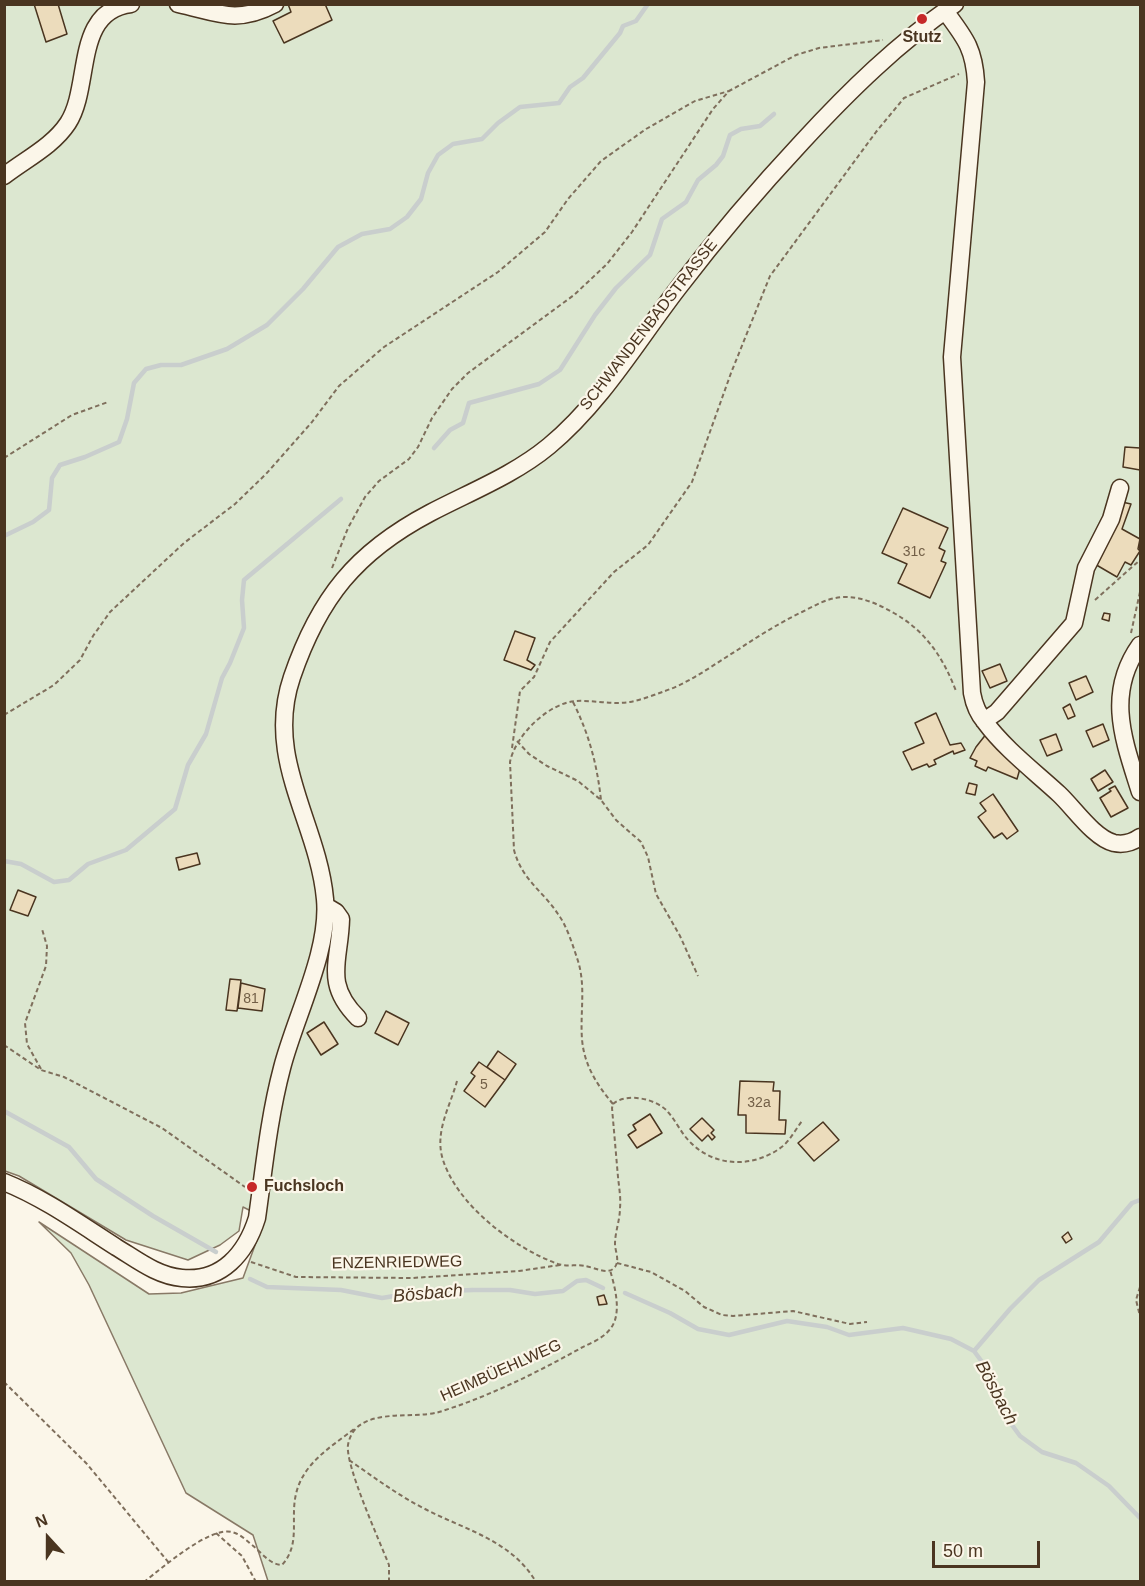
<!DOCTYPE html>
<meta charset="utf-8">
<style>
body{margin:0}
#map{position:relative;width:1145px;height:1586px;overflow:hidden;background:#fbf6e9;font-family:Arial,sans-serif}
canvas{display:block}
.frame{position:absolute;inset:0;border:6px solid #4a3520;pointer-events:none}
.north{position:absolute;left:18px;top:1508px;width:60px;height:60px;-webkit-text-stroke:4px #fbf6e9;paint-order:stroke;rotate:339deg;font-size:16px;font-weight:700;line-height:24px;text-align:center;color:#4a3520}
.north::after{content:'';display:block;margin:auto;width:21px;height:27px;background:#4a3520;clip-path:polygon(50% 0,100% 100%,50% 72%,0 100%)}
.scale{position:absolute;left:932px;top:1541px;width:108px;height:27px;box-sizing:border-box;border:3px solid #4a3520;border-top:0;padding-left:8px;font-size:18px;line-height:21px;white-space:nowrap;color:#4a3520;-webkit-text-stroke:4px #fbf6e9;paint-order:stroke}
</style>
<div id="map">
<canvas width="1145" height="1586"></canvas>
<div class="frame"></div>
<div class="north">N</div>
<div class="scale">50 m</div>
</div>
<script>
const g = document.querySelector('canvas').getContext('2d');
g.lineJoin = 'round';
function fillPath(path, color) {
  g.fillStyle = color;
  g.fill(path, 'evenodd');
}
function stroke(path, color, width, dash) {
  g.strokeStyle = color;
  g.lineWidth = width;
  g.lineCap = dash ? 'butt' : 'round';
  g.setLineDash(dash || []);
  g.stroke(path);
}
function write(font, color, halo, rows, align = 'center') {
  g.font = font + ' Arial,sans-serif';
  g.lineWidth = 4.5;
  g.setLineDash([]);
  g.textBaseline = 'middle';
  g.strokeStyle = halo;
  g.fillStyle = color;
  for (const [text, x, y, turn = 0] of rows) {
    g.save();
    g.translate(x, y);
    g.rotate((+turn || 0) * Math.PI / 180);
    g.textAlign = isNaN(turn) ? turn : align;
    if (halo) g.strokeText(text, 0, 0);
    g.fillText(text, 0, 0);
    g.restore();
  }
}
const green = new Path2D(`
 M4 5H1140V1581H268L253 1535 186 1493 89 1285 71 1253 39 1222 149 1294 181 1293 243 1278 265 1218 243 1207 239 1231 220 1245 188 1260 126 1240 19 1176 5 1171Z`);
fillPath(green, '#dce7d0');
stroke(green, '#887966', 1.5);
stroke(new Path2D(`
 M434 448 450 430 463 423 469 403 539 384 560 370 595 315 616 288 650 255 662 219 686 202 698 180 716 165 723 156 730 135 741 129 760 126 774 114
 M4 536 33 522 49 510 52 478 60 465 85 457 119 442 127 419 134 383 146 369 161 365H181L227 349 267 325 303 289 338 247 362 234 390 229 407 217 421 199 428 173 438 155 453 144 482 139 498 123 520 107 559 103 570 87 583 78 620 33 623 26 636 21 648 4
 M4 861 21 864 54 882 69 880 88 864 126 850 175 809 188 765 206 734 222 678 230 663 244 628 242 600 244 580 341 499
 M4 1111 69 1147 96 1179 153 1216 216 1252
 M250 1279 267 1287 341 1290 382 1298 418 1292 473 1290H510L535 1294 563 1291 577 1281 586 1280 603 1288
 M625 1293 670 1313 698 1329 729 1335 787 1321 827 1327 849 1335 903 1328 951 1339 974 1351 985 1366 1004 1414 1020 1436 1042 1452 1076 1463 1109 1486 1140 1518
 M974 1351 1010 1309 1039 1280 1099 1242 1132 1203 1140 1200`), '#c9cecd', 4.5);
const building = new Path2D(`
 M34 4H58L67 34 46 42Z
 M288 4H325L332 20 284 43 273 21 291 12Z
 M1125 447 1140 448V470L1123 467Z
 M1122 502 1131 504 1122 529 1140 539 1138 549 1140 551 1131 565 1125 562 1117 577 1093 563Z
 M903 508 948 528 939 548 945 551 941 561 946 563 930 598 898 583 907 564 882 553Z
 M1104 613 1110 614 1109 621 1102 619Z
 M515 631 535 638 527 660 535 665 531 670 504 660Z
 M1000 664 1007 681 990 688 982 671Z
 M1086 676 1093 692 1076 700 1069 683Z
 M1070 704 1075 716 1068 719 1063 708Z
 M936 713 950 745 961 743 965 750 954 754 953 751 934 760 936 764 929 767 927 764 912 770 903 752 924 743 915 723Z
 M1103 724 1109 740 1093 747 1086 731Z
 M987 733 1021 765 1017 779 988 767 986 771 975 766 977 761 970 758 976 747Z
 M1056 734 1062 750 1047 756 1040 740Z
 M1105 770 1113 782 1098 791 1091 779Z
 M969 783 977 785 975 795 966 793Z
 M1115 786 1128 808 1111 817 1100 798 1111 791 1109 789Z
 M993 794 1018 831 1007 839 1002 833 994 838 978 817 986 811 980 803Z
 M197 853 200 864 179 870 176 858Z
 M18 890 36 897 28 916 10 910Z
 M230 979 241 980 237 1011 226 1010Z
 M241 983 265 989 262 1011 238 1008Z
 M386 1011 409 1023 398 1045 375 1033Z
 M324 1022 338 1044 321 1055 307 1033Z
 M498 1051 516 1064 505 1080 487 1067Z
 M479 1062 505 1080 485 1107 464 1091 475 1076 471 1073Z
 M740 1081 774 1082 773 1091H780L779 1120H786L785 1134 746 1133V1115H738Z
 M650 1114 662 1133 637 1148 628 1135 636 1130 633 1125Z
 M702 1118 714 1130 711 1133 715 1137 712 1140 708 1135 702 1141 690 1129Z
 M823 1122 839 1140 814 1161 798 1143Z
 M1068 1232 1072 1239 1066 1243 1062 1237Z
 M604 1295 607 1304 599 1305 597 1297Z`);
fillPath(building, '#ecdcbc');
stroke(building, '#4a3520', 1.5);
const minor = new Path2D(`
 M178 4C216 12 236 25 275 4
 M945 11C965 38 974 48 976 82L952 357 972 693C974 704 978 714 985 722 1005 749 1034 771 1059 794 1074 808 1094 838 1114 843 1124 845 1133 842 1140 837
 M4 176C26 159 53 146 68 123 92 86 73 11 131 4
 M1140 645C1105 694 1124 741 1140 792
 M984 721 997 712 1074 623 1086 568 1111 519 1120 488
 M326 906 336 912 341 919C340 961 323 983 358 1018
 M4 1182C44 1198 80 1224 116 1247 136 1259 157 1276 182 1278 222 1282 246 1253 257 1218 264 1168 269 1117 282 1068 295 1017 330 951 325 899 318 822 264 759 292 677 319 598 356 552 430 513 470 492 514 475 549 446 602 402 638 340 679 287 718 236 759 188 802 142 849 91 898 43 955 4`);
stroke(minor, '#4a3520', 19);
stroke(new Path2D(`
 M4 458 72 415 108 402
 M332 568 348 528 365 497 379 481 409 459 418 447 432 418 452 389 468 373 574 295 607 264 632 232 713 109 729 91 796 55 819 48 883 40
 M1095 600 1140 560
 M1131 633 1140 592
 M573 702C589 734 597 764 601 800
 M4 715 54 685 80 660 93 636 110 612 184 543 235 504 266 474 312 422 339 386 384 347 498 272 545 232 568 199 601 161 646 129 695 101 729 91
 M517 741 529 754 547 766 578 781 601 800 616 820 641 842 648 857 656 894 680 936 698 976
 M512 748 520 691 534 677 550 642 614 572 648 545 692 482 731 373 770 276 876 132 904 98 959 74
 M4 1045 41 1070 64 1077 162 1128 245 1187
 M41 1069 27 1044 25 1023 46 966 47 946 42 929
 M457 1081C450 1107 434 1132 443 1160 458 1206 514 1248 558 1264 567 1267 577 1264 585 1266 594 1267 608 1276 615 1267 620 1260 615 1251 615 1244 615 1232 620 1220 620 1208 621 1198 619 1187 618 1177 616 1154 614 1131 612 1108L613 1104
 M613 1104C597 1085 584 1065 582 1039 580 1012 586 987 578 961 573 946 567 926 558 914 542 890 522 880 514 850L510 762C515 736 548 703 576 701 593 700 613 705 630 702 641 700 654 695 665 691 691 682 713 665 736 651 757 637 779 623 802 612 816 605 829 597 845 597 862 597 878 604 892 612 925 630 943 657 956 691
 M613 1104C627 1092 657 1099 668 1112 676 1121 681 1133 690 1142 715 1168 755 1168 783 1146 790 1140 796 1129 802 1121
 M251 1262 296 1277 412 1278 519 1271 560 1265
 M617 1263 651 1272 685 1291 704 1307 722 1315 733 1316 793 1311 850 1324 867 1322
 M1140 1287 1136 1300 1140 1316
 M4 1382 87 1464 169 1563
 M349 1460C375 1478 399 1496 427 1510 466 1530 512 1541 536 1582
 M216 1533 242 1556 256 1582
 M144 1582C162 1568 210 1526 232 1532 240 1534 246 1540 252 1545 261 1552 270 1565 282 1565 301 1544 290 1519 296 1494 303 1463 331 1447 354 1429
 M389 1582V1565C380 1542 345 1465 348 1445 355 1405 412 1420 439 1412 488 1397 536 1373 581 1348 591 1343 604 1338 611 1328 622 1313 615 1287 610 1270`), '#7f6f5c', 2, [4.5, 3]);
stroke(minor, '#fbf6e9', 16);
for (const [x, y, r, color] of [
 [922,19,6,"#c62828"],
 [252,1187,6,"#c62828"]
]) {
  const dot = new Path2D();
  dot.arc(x, y, r, 0, 2 * Math.PI);
  g.fillStyle = color;
  g.fill(dot);
  stroke(dot, '#fbf6e9', 2);
}
write('14px', '#725f47', null, [
 ["31c",914,552],
 ["81",251,999],
 ["5",484,1085],
 ["32a",759,1103]
]);
write('bold 16px', '#4a3520', '#fbf6e9', [
 ["Stutz",922,38],
 ["Fuchsloch",264,1187,"left"]
]);
write('16px', '#4a3520', '#fbf6e9', [
 ["SCHWANDENBADSTRASSE",649,325,-52],
 ["ENZENRIEDWEG",397,1263,-1],
 ["HEIMBÜEHLWEG",501,1371,-24]
]);
write('italic 18px', '#4a3520', '#fbf6e9', [
 ["Bösbach",428,1294,-5],
 ["Bösbach",996,1393,62]
]);
</script>
